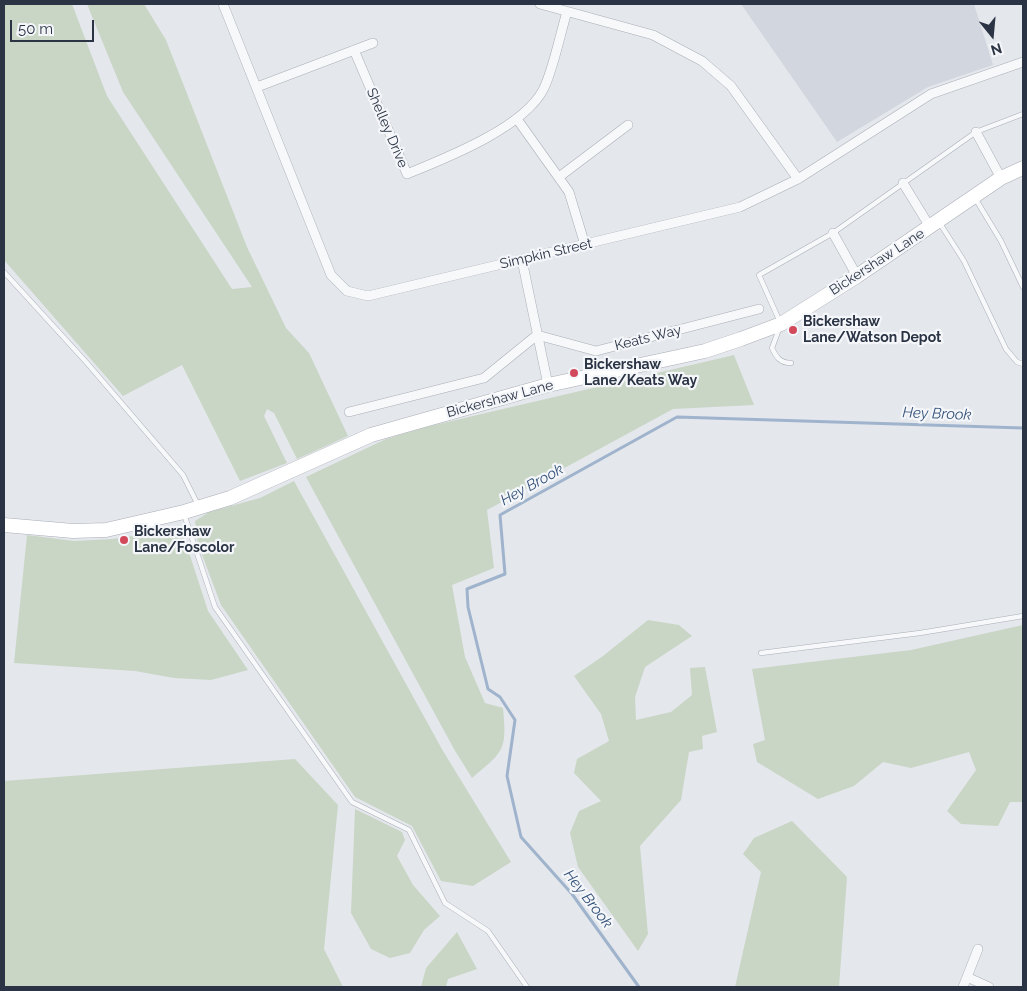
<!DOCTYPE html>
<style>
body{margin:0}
#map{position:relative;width:1027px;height:991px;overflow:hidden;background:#e4e7ec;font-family:Raleway,sans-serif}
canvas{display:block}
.frame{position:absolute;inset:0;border:5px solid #2b3445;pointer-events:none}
.north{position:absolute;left:967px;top:10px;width:50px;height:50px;-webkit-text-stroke:4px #f4f6f9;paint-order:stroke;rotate:163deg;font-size:14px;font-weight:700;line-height:20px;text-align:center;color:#2b3445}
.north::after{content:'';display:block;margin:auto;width:18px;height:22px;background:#2b3445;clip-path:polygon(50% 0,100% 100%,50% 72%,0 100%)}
.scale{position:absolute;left:10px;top:20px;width:84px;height:22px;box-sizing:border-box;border:2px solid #2b3445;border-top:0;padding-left:6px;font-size:15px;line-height:18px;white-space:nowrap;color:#2b3445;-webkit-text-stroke:4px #f4f6f9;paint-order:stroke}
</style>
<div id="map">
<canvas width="1027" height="991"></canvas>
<div class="frame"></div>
<div class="north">N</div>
<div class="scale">50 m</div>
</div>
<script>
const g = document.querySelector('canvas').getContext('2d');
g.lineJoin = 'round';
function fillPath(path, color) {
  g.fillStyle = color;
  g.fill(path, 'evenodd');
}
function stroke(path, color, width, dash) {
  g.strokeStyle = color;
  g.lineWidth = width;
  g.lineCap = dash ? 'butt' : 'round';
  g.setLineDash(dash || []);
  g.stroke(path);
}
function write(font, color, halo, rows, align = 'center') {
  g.font = font + ' Raleway,sans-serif';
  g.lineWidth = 4.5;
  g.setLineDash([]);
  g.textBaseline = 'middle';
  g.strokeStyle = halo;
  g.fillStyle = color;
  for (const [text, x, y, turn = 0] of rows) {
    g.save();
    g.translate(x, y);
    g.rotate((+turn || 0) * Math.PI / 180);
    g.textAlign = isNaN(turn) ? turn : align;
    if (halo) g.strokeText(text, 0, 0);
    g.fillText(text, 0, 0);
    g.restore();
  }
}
fillPath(new Path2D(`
 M741 4H974L993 65 928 87 837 142Z`), '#d2d6de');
fillPath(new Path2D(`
 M4 4H72L107 96 232 289 252 287 123 92 87 4H144L166 40 247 247 286 328 309 353 348 436 297 459 274 413 267 409 264 416 287 463 240 481 182 365 123 396 4 260Z
 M734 355 754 405 673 409 487 510 494 568 452 585 465 657 485 703 503 708C507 751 504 751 472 778L454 749 306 477 386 439 426 427Z
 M294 481 443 751 511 862 473 886 441 881 412 826 355 797 221 605 198 544 195 521 209 512 260 498Z
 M168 531 183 534 208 611 248 670 211 680 174 678 135 671 14 663 27 535 74 541 112 539Z
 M648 620 679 625 692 636 645 667 635 697 636 720 671 712 692 695 690 668 705 667 717 732 702 736 703 749 689 752 681 800 640 846 648 934 638 951 578 867 570 833 579 811 601 801 574 773 577 759 609 741 601 714 574 676 603 656Z
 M1023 625V802H1010L998 826 961 824 947 811 976 770 969 752 911 768 883 762 854 786 818 799 757 762 753 744 765 740 752 669 911 650Z
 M295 759 338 805 324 949 343 987H4V781Z
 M355 809 402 832 405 840 397 856 413 885 440 916 424 930 410 953 390 958 371 949 351 913Z
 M792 821 847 877 839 987H735L761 872 743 854 754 838Z
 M457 932 477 969 448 979 446 987H421L426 968Z`), '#c9d6c5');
stroke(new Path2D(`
 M639 987 572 894 521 837 507 776 515 720 500 697 488 689 468 607 467 589 505 574 500 515 677 417 1023 428`), '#9fb4cc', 3);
const service = new Path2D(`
 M975 198 1001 241 1023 287
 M939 222 964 261 1006 349 1017 362 1023 364
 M4 272 87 363 183 475 199 507
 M780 322 759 275 833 233 976 132 1023 114
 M779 329 772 348C776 357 780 363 791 363
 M184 514 215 607 352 802 409 830 445 903 488 931 527 987
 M761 653 920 633 1023 616`);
const minor = new Path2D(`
 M223 4 331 275 347 291 368 296 740 207 798 179 931 94 1023 62
 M540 4 653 35 702 61 731 86 798 179
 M354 50 407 174C446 158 523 128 543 90 553 71 560 34 567 12
 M257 87 373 43
 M517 119 569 192 585 245
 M976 132 1001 178
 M559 177 628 125
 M903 183 930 227
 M833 233 857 276
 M522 260 548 385
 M349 412 484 378 537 335 596 351 759 309
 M978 949 967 977 989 987
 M963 987 967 977`);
const secondary = new Path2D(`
 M4 525 73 531 106 530 184 512 230 498 371 435 548 385 705 351 741 339 781 324 857 276 1001 178 1023 168`);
stroke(service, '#a9aeb7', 5.5);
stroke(minor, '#a9aeb7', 10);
stroke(secondary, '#a9aeb7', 15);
stroke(service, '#f7f8fa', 4.5);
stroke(minor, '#f7f8fa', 9);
stroke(secondary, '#fff', 14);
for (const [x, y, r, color] of [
 [793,330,5,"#d1495b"],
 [574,373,5,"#d1495b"],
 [124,540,5,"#d1495b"]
]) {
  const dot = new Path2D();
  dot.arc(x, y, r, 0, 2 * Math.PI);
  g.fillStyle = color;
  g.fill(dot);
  stroke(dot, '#f4f6f9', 2);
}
write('14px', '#2b3445', '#f4f6f9', [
 ["Shelley Drive",387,128,67],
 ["Simpkin Street",546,254,-13],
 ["Bickershaw Lane",877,262,-33],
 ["Keats Way",648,338,-14],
 ["Bickershaw Lane",500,399,-15]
]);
write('bold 14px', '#2b3445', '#f4f6f9', [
 ["Bickershaw",803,322],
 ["Lane/Watson Depot",803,338],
 ["Bickershaw",584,365],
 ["Lane/Keats Way",584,381],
 ["Bickershaw",134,532],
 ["Lane/Foscolor",134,548]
], 'left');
write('italic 15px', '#34527a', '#f4f6f9', [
 ["Hey Brook",937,414,2],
 ["Hey Brook",532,485,-29],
 ["Hey Brook",588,899,52]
]);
</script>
